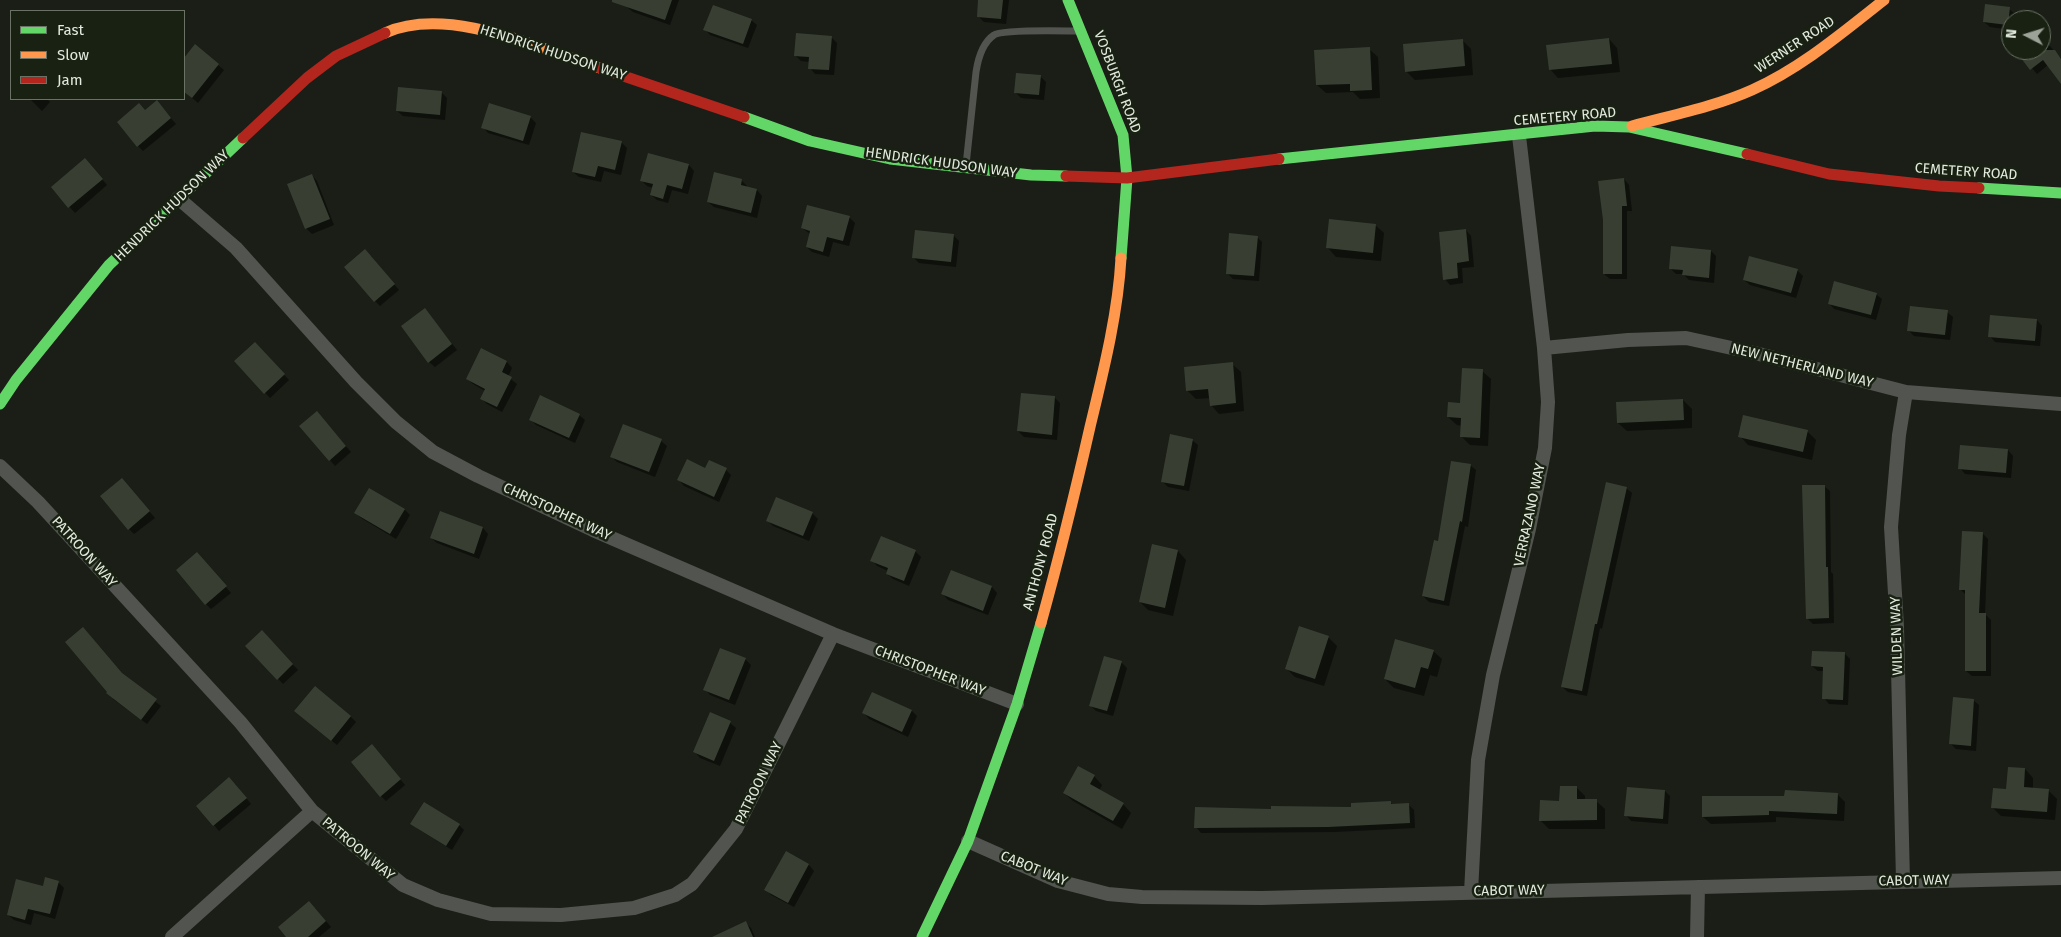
<!DOCTYPE html>
<style>
body{margin:0}
#map{position:relative;width:2061px;height:937px;overflow:hidden;background:#1a1e16;font-family:"Fira Sans",sans-serif}
canvas{display:block}
.legend{position:absolute;left:10px;top:10px;width:175px;height:90px;box-sizing:border-box;background:#192212;border:1px solid #697264;margin:0;padding:6px 9px;list-style:none;font-size:15px;color:#e2e9de}
.legend li{display:flex;align-items:center;gap:10px;height:25px}
.legend b{width:25px;border:1px solid #697264}
.north{position:absolute;left:2001px;top:10px;width:50px;height:50px;box-sizing:border-box;background:#192212;border:1px solid #697264;border-radius:50%;rotate:275deg;font-size:14px;font-weight:700;line-height:20px;text-align:center;color:#e2e9de}
.north::after{content:'';display:block;margin:auto;width:18px;height:22px;background:#9ca298;clip-path:polygon(50% 0,100% 100%,50% 72%,0 100%)}
</style>
<div id="map">
<canvas width="2061" height="937"></canvas>
<ul class="legend">
<li><b style="height:6px;background:#63d668"></b>Fast</li>
<li><b style="height:6px;background:#ff974d"></b>Slow</li>
<li><b style="height:6px;background:#b3261e"></b>Jam</li>
</ul>
<div class="north">N</div>
</div>
<script>
const g = document.querySelector('canvas').getContext('2d');
g.lineJoin = 'round';
function fillPath(path, color) {
  g.fillStyle = color;
  g.fill(path, 'evenodd');
}
function stroke(path, color, width, dash) {
  g.strokeStyle = color;
  g.lineWidth = width;
  g.lineCap = dash ? 'butt' : 'round';
  g.setLineDash(dash || []);
  g.stroke(path);
}
function write(font, color, halo, rows, align = 'center') {
  g.font = font + ' "Fira Sans",sans-serif';
  g.lineWidth = 5;
  g.setLineDash([]);
  g.textBaseline = 'middle';
  g.strokeStyle = halo;
  g.fillStyle = color;
  for (const [text, x, y, turn = 0] of rows) {
    g.save();
    g.translate(x, y);
    g.rotate((+turn || 0) * Math.PI / 180);
    g.textAlign = isNaN(turn) ? turn : align;
    if (halo) g.strokeText(text, 0, 0);
    g.fillText(text, 0, 0);
    g.restore();
  }
}
fillPath(new Path2D(`
 M629 0H679L670 25 633 12 627 7Z
 M980 0H1009L1006 24 984 22 978 16Z
 M2009 9 2015 14 2014 20H2011V30L1990 27 1984 22Z
 M751 20 757 25 748 48 710 35 705 29Z
 M831 37 837 43 834 75 815 74 810 68V62L801 61 795 55Z
 M2043 38 2061 59V81L2048 65 2037 74 2017 50H2041V40Z
 M1609 39 1617 48 1620 72 1558 78 1550 69Z
 M1462 40 1471 49 1473 75 1415 80 1406 71Z
 M195 46 224 70 198 103 184 91V60Z
 M1369 49 1378 57 1380 98 1360 99 1353 92 1326 93 1317 85Z
 M1040 76 1046 82 1044 100 1021 98 1015 92Z
 M441 92 447 98 445 120 403 116 397 111Z
 M30 99H47L50 102 42 111Z
 M162 108 176 124 143 151 138 146 145 112Z
 M530 117 536 123 529 145 488 133 483 127Z
 M621 142 627 148 621 175 604 171 601 182 579 177 573 172Z
 M648 154 689 165 694 171 688 194 672 190 668 203 657 200 651 195 653 188 647 186 641 180Z
 M90 165 107 185 75 213 52 187Z
 M312 175 317 181 334 225 312 234 306 228Z
 M1624 179 1629 185 1632 211H1627V279H1610L1604 274Z
 M741 180 747 186 746 188 757 190 762 196 757 218 714 207 708 202Z
 M849 217 855 223 849 246 833 242 829 257 812 252 807 247 810 234 802 228Z
 M1375 225 1384 233 1381 261 1336 257 1328 248Z
 M1466 230 1471 236 1474 267 1462 268 1463 283 1450 285 1445 279Z
 M953 235 959 241 956 267 919 263 914 258Z
 M1257 237 1262 242 1259 281 1233 279 1227 273Z
 M1711 251 1716 256 1714 283 1689 280 1683 274H1676L1670 268Z
 M371 256 399 290 380 306 375 301Z
 M1797 270 1803 276 1796 298 1750 285 1744 280Z
 M1876 294 1882 299 1876 320 1834 309 1829 303Z
 M425 310 457 350 435 367 429 362Z
 M1947 312 1953 317 1950 340 1914 336 1908 330Z
 M2037 320 2042 326 2040 346 1995 342 1990 336Z
 M255 344 289 380 270 398 236 362Z
 M482 349 507 362 512 368 508 377 517 384 502 412 487 404 481 398 485 391 473 384 467 378Z
 M1232 364 1241 372 1244 411 1219 414 1211 405 1210 398 1196 399 1187 390Z
 M1482 371 1491 379 1488 446 1470 445 1461 436 1462 426 1457 425 1448 417 1461 404Z
 M1022 394 1055 398 1060 403 1057 440 1024 437 1018 431Z
 M1683 400 1692 409V428L1627 431 1618 423Z
 M579 415 585 420 575 443 536 425 530 419Z
 M1744 417 1808 432 1816 440 1812 460 1748 445 1740 436Z
 M322 418 351 452 335 466 330 460Z
 M1192 440 1198 445 1189 491 1168 487 1163 482Z
 M661 441 667 446 655 477 617 462 611 456Z
 M2008 450 2013 456 2011 478 1965 474 1960 468Z
 M1470 465 1476 470 1468 527 1465 526 1449 606 1429 602 1423 596 1439 542Z
 M706 469 726 470 731 475 719 502 684 486 679 480Z
 M127 485 155 518 134 534 129 529Z
 M1824 486 1830 491 1831 572 1833 574 1834 623 1813 624 1807 618Z
 M1626 488 1632 493 1602 629 1600 628 1587 696 1568 692 1562 687Z
 M369 489 405 510 410 515 396 539 361 518 356 513Z
 M777 499 812 513 818 519 809 541 773 526 768 521Z
 M441 513 483 528 488 534 479 559 437 543 431 538Z
 M1982 533 1988 539 1985 614 1991 620V676H1972L1966 671V595L1960 589Z
 M882 537 916 552 921 557 909 586 893 579 887 574 888 571 877 566 872 560Z
 M1178 551 1186 560 1173 616 1148 610 1140 602Z
 M202 559 231 593 211 609 206 604Z
 M951 571 992 587 997 593 988 615 948 600 943 594Z
 M262 632 298 670 283 684 247 646Z
 M1328 637 1337 646 1324 686 1295 677 1286 668Z
 M1433 651 1442 659 1437 677 1430 675 1424 696 1394 688 1385 679Z
 M1844 653 1850 659 1848 705 1829 704 1824 698V671H1818L1812 666Z
 M1104 657 1122 663 1127 668 1113 716 1096 711 1090 705Z
 M745 659 751 665 735 705 710 695 705 689Z
 M123 676 161 706 147 724 113 699Z
 M873 693 912 711 917 716 908 737 869 719 864 713Z
 M1973 700 1979 705 1976 751 1956 749 1951 744Z
 M711 714 730 723 736 728 720 766 700 758 695 752Z
 M350 716 356 722 337 745 302 717Z
 M377 751 405 785 386 801 381 796Z
 M2025 769 2033 778V789L2048 790 2057 799 2055 820 2001 816 1993 808Z
 M1094 776 1102 785 1099 791 1123 804 1131 813 1122 829 1073 801 1064 793Z
 M235 784 251 804 219 831 214 825Z
 M1576 787 1585 796V800L1596 801 1605 809V829H1549L1541 821Z
 M1665 791 1670 796 1668 824 1631 821 1626 815Z
 M1838 795 1845 802 1844 821 1776 817V822L1711 824 1703 817 1786 797Z
 M1390 802 1393 805 1408 804 1414 810 1415 828 1335 832 1201 833 1196 827Z
 M412 824 459 825 464 830 452 850 418 829Z
 M787 853 809 865 814 871 794 907 771 895 766 889Z
 M58 882 64 888 55 919 34 913 31 925 14 920 8 915 44 888Z
 M315 908 331 927 319 937H288Z
 M746 923 751 928 755 937H715Z`), '#0007');
fillPath(new Path2D(`
 M612 0H672L665 20 612 2Z
 M978 0H1003L1001 19 977 17Z
 M1985 4 2010 7 2008 25 1983 22Z
 M713 5 752 19 743 44 703 30Z
 M796 33 832 36 829 70 808 69 809 57 794 56Z
 M1609 38 1612 64 1549 70 1546 45Z
 M1463 39 1465 66 1405 72 1403 44Z
 M195 44 219 64 192 98 184 92V58Z
 M1370 47 1372 90 1350 91V84L1316 85 1314 50Z
 M2015 50H2055L2061 59V84L2043 60 2030 70Z
 M1016 73 1041 75 1039 95 1014 93Z
 M398 87 442 91 440 115 396 111Z
 M157 100 171 118 137 147 117 122 139 103 145 110Z
 M489 103 531 116 523 141 481 128Z
 M581 132 622 141 615 170 598 166 595 177 572 172Z
 M648 153 689 164 682 189 667 185 663 199 650 195 653 184 640 181Z
 M85 158 103 179 68 208 51 187Z
 M714 172 742 179 741 185 757 189 751 213 707 202Z
 M312 174 330 219 305 229 287 184Z
 M1624 178 1627 206H1622V274H1603V220L1598 181Z
 M807 205 850 216 843 241 827 237 823 252 806 247 810 231 801 228Z
 M1329 219 1376 224 1373 253 1326 248Z
 M1466 229 1469 261 1457 263 1458 278 1443 280 1439 232Z
 M915 230 954 234 951 262 912 258Z
 M1229 233 1258 236 1254 276 1226 274Z
 M1671 246 1711 250 1709 278 1682 275 1683 270 1669 269Z
 M365 249 395 284 374 302 344 267Z
 M1749 256 1798 269 1791 293 1743 280Z
 M1834 281 1877 293 1871 315 1828 304Z
 M1910 306 1948 310 1945 335 1907 331Z
 M425 308 452 344 428 363 401 326Z
 M1990 315 2037 319 2035 341 1988 337Z
 M255 342 285 374 264 394 234 361Z
 M481 348 507 361 502 372 512 377 497 407 480 399 485 389 466 379Z
 M1233 362 1236 403 1210 406 1208 389 1186 391 1184 367Z
 M1462 368 1483 369 1480 438 1460 437 1461 418 1447 417 1448 402 1460 403Z
 M1021 393 1055 396 1052 435 1017 431Z
 M540 395 580 414 569 438 529 420Z
 M1683 399 1684 420 1617 423 1616 402Z
 M317 411 346 446 329 461 299 426Z
 M1743 415 1808 430 1803 452 1738 437Z
 M623 424 662 439 649 472 610 457Z
 M1170 434 1193 439 1184 486 1161 482Z
 M1960 445 2008 449 2006 473 1958 469Z
 M687 459 705 468 709 460 727 468 714 497 677 480Z
 M1451 461 1471 464 1462 522 1460 521 1444 601 1422 596 1434 540 1438 541Z
 M122 478 150 511 128 530 100 496Z
 M1606 482 1627 487 1597 624H1595L1582 691 1561 687Z
 M1802 485H1825L1826 567H1828L1829 618 1806 619Z
 M369 488 405 509 390 534 354 513Z
 M776 497 813 512 803 536 766 521Z
 M440 511 483 527 474 554 430 538Z
 M1962 531 1983 532 1979 613H1986V671H1965V590H1959Z
 M881 536 916 550 904 581 886 574 888 568 870 561Z
 M1152 544 1178 550 1165 608 1139 602Z
 M197 552 227 586 205 605 176 570Z
 M951 570 992 586 983 611 941 594Z
 M1299 626 1329 636 1315 679 1285 669Z
 M83 627 122 673 157 699 141 720 106 693 107 692 65 642Z
 M262 630 293 664 277 680 245 646Z
 M1395 639 1434 650 1428 669 1421 667 1415 688 1384 679Z
 M720 648 746 658 729 700 703 690Z
 M1812 651 1845 652 1843 700 1822 699 1823 667 1811 666Z
 M1104 656 1122 661 1107 711 1089 706Z
 M315 686 351 716 331 741 294 711Z
 M872 692 912 710 902 732 862 713Z
 M1953 697 1974 699 1971 746 1949 744Z
 M710 712 731 721 714 761 693 752Z
 M372 744 401 779 380 797 351 762Z
 M1078 766 1095 775 1090 784 1124 803 1113 821 1063 793Z
 M2008 767 2025 768 2024 787 2049 789 2047 812 1991 808 1993 788 2006 789Z
 M229 777 247 798 213 826 196 806Z
 M1560 786H1577V799H1597V820L1539 821 1540 800 1559 801Z
 M1627 787 1665 790 1663 819 1624 816Z
 M1785 790 1838 793 1837 814 1769 811V815L1702 817V796H1784Z
 M1391 801V804L1409 803 1410 823 1328 827 1194 828 1195 807 1271 809V806L1351 807V803Z
 M424 802 460 824 446 846 410 824Z
 M786 851 809 864 788 903 764 890Z
 M45 877 59 881 50 914 28 909 25 920 7 915 16 879 43 886Z
 M309 901 326 921 308 937H286L278 927Z
 M746 921 753 937H712Z`), '#383f32');
stroke(new Path2D(`
 M966 165 976 72C978 59 982 43 994 35 1002 29 1065 31 1078 31`), '#51544f', 7);
stroke(new Path2D(`
 M178 198 236 248 356 382 396 422 433 452 478 476 593 530 833 634 1017 704
 M1544 348 1628 340 1686 338 1759 354 1906 392 2061 404
 M0 466 38 502 241 723 312 811 403 885 438 900 491 914 561 915 634 908 675 895 692 884 736 829 833 634
 M968 841 1058 881 1108 894 1142 897 1262 898 2061 878
 M1903 881 1897 627 1891 527 1899 435 1906 392
 M1471 892 1478 760 1493 675 1529 529 1545 448 1548 402 1544 348 1519 136
 M172 937 312 811
 M1697 937 1698 887`), '#51544f', 14);
stroke(new Path2D(`
 M1068 0 1123 135 1127 178 1121 258
 M744 117 810 141 890 159 1031 175 1066 176
 M1279 159 1595 126 1629 127 1747 154
 M1979 188 2061 193
 M0 404 16 380 109 265 243 138
 M922 937 968 841 1017 704 1041 623`), '#63d668', 11);
stroke(new Path2D(`
 M385 33C447 5 539 48 600 68
 M1632 126C1672 115 1714 107 1752 90 1801 68 1842 33 1884 0
 M1041 623C1059 558 1075 493 1090 427 1103 373 1118 314 1121 258`), '#ff974d', 11);
stroke(new Path2D(`
 M600 68 744 117
 M243 138 307 78 336 56 385 33
 M1747 154 1829 174 1939 186 1979 188
 M1066 176 1127 178 1279 159`), '#b3261e', 11);
write('14px', '#e2e9de', '#192212', [
 ["WERNER ROAD",1795,45,-33],
 ["HENDRICK HUDSON WAY",553,53,18],
 ["VOSBURGH ROAD",1117,82,69],
 ["CEMETERY ROAD",1565,117,-5],
 ["HENDRICK HUDSON WAY",941,163,8],
 ["CEMETERY ROAD",1966,172,4],
 ["HENDRICK HUDSON WAY",172,206,-44],
 ["NEW NETHERLAND WAY",1802,366,14],
 ["CHRISTOPHER WAY",557,512,25],
 ["VERRAZANO WAY",1530,515,-78],
 ["PATROON WAY",84,552,48],
 ["ANTHONY ROAD",1041,562,-75],
 ["WILDEN WAY",1897,636,-92],
 ["CHRISTOPHER WAY",930,671,21],
 ["PATROON WAY",759,783,-64],
 ["PATROON WAY",358,849,40],
 ["CABOT WAY",1034,869,22],
 ["CABOT WAY",1914,881,-1],
 ["CABOT WAY",1509,891,-1]
]);
</script>
